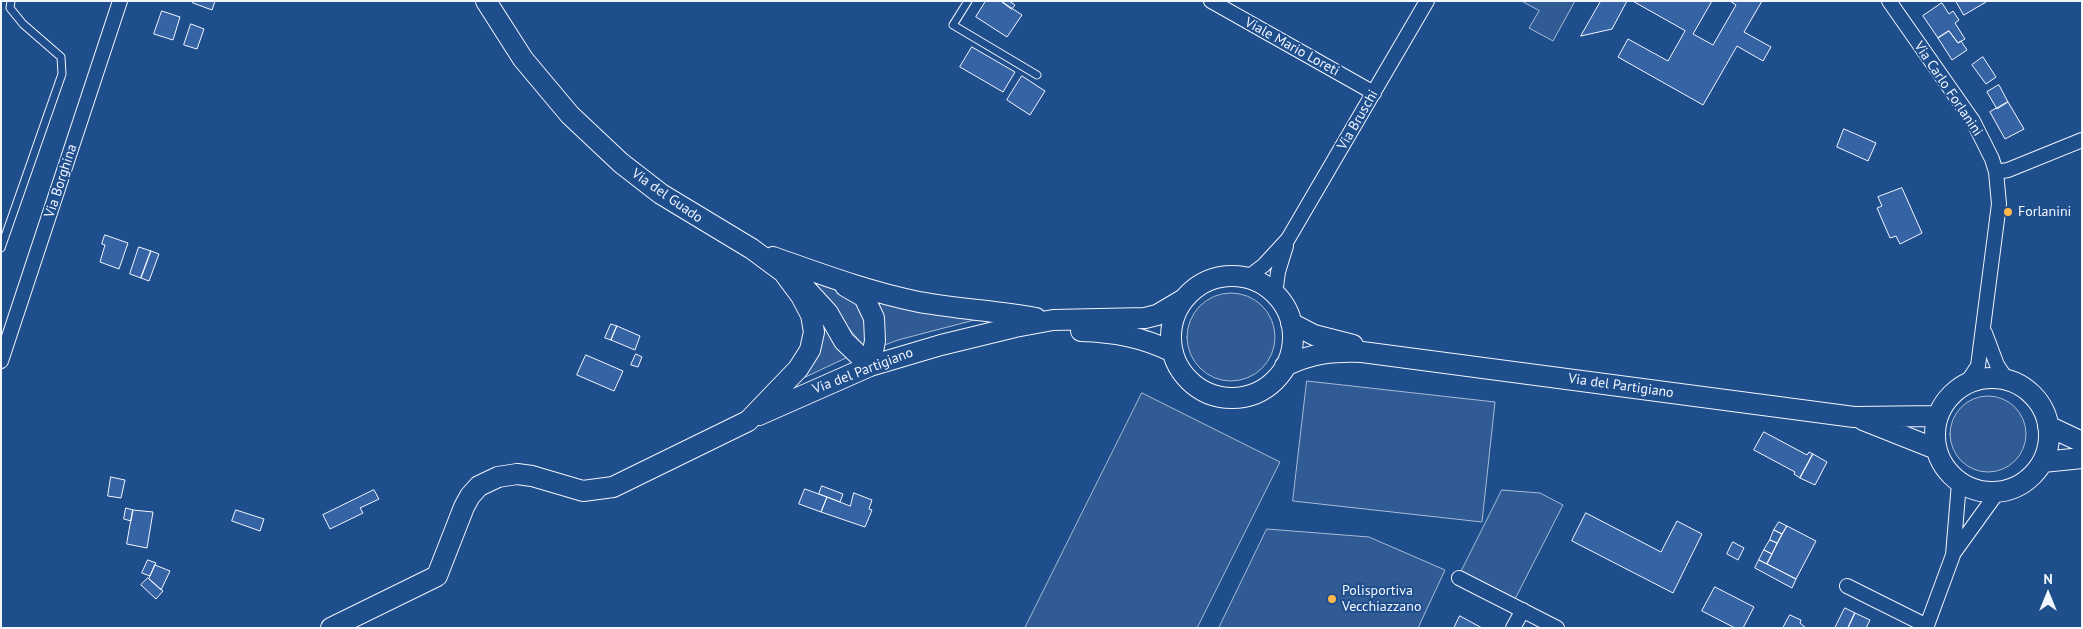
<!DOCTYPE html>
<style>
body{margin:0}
#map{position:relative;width:2083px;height:629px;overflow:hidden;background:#1f4e8c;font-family:"PT Sans",sans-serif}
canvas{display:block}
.frame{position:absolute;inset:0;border:2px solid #f2f6ff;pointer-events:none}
.north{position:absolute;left:2023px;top:569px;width:50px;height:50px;-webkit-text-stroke:4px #1f4e8c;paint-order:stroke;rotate:0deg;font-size:14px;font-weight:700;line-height:20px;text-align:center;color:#f2f6ff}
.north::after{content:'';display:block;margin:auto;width:18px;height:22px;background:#f2f6ff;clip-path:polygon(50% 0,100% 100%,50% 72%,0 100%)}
</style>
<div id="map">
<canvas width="2083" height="629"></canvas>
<div class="frame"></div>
<div class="north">N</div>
</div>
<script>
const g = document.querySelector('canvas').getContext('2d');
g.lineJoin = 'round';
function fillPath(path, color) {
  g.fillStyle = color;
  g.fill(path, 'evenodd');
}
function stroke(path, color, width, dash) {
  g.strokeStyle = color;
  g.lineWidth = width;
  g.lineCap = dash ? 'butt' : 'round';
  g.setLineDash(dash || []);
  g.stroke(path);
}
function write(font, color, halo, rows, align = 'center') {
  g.font = font + ' "PT Sans",sans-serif';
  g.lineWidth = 4;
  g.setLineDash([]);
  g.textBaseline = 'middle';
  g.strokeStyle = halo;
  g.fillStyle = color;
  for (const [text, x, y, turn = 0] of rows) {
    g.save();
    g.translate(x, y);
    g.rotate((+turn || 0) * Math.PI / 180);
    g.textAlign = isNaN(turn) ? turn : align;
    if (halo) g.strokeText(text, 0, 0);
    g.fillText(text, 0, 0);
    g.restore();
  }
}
const built = new Path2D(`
 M1522 1H1575L1553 41 1529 28 1539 11Z
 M798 272 850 293 869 323 867 350 825 300Z
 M1187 337a44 44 0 1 1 88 0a44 44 0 1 1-88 0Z
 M868 294 982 318 898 340 882 346Z
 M817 309 850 356 797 381Z
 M1307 381 1495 402 1482 522 1293 501Z
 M1142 393 1280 462 1197 628H1025Z
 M1950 434a38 38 0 1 1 76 0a38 38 0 1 1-76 0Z
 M1502 490 1540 493 1563 505 1514 601 1460 574Z
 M1267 529 1369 537 1445 570 1418 628H1219Z`);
fillPath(built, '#305b95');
stroke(built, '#a8bbd7', 1);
const building = new Path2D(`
 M193 1H215L212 10 193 3Z
 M986 1H1001L1022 15 1007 37 976 17Z
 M1001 1H1009L1015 5 1012 9Z
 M1601 1H1627L1612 29 1581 36Z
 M1633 1H1712L1693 34 1713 45 1736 5 1730 1H1762L1744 32 1771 47 1763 61 1737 46 1703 105 1618 57 1628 39 1668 61 1685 31Z
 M1956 1H1985L1986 2 1964 15Z
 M1942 3 1949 14 1953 11 1959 20 1955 23 1965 39 1958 43 1949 31 1938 38 1923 16Z
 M162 11 180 17 173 40 154 34Z
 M191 24 204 29 197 49 184 45Z
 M1949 31 1958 43 1961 41 1967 50 1952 60 1938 38Z
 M972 47 1015 72 1003 92 960 67Z
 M1983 57 1996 77 1986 84 1972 65Z
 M1022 76 1045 91 1030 115 1007 100Z
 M1999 85 2008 102 1997 109 1987 92Z
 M2008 102 2024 129 2005 139 1990 112Z
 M1844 129 1876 143 1868 161 1837 147Z
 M1902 188 1922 233 1900 244 1896 236 1890 238 1877 208 1882 206 1878 197Z
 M105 235 128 243 119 269 100 262 105 245 102 244Z
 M139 247 151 251 141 278 130 274Z
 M151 251 159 254 149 281 141 278Z
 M611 324 617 326 611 340 605 338Z
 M617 326 640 336 635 350 611 340Z
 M636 354 642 357 638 367 631 365Z
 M586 355 623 371 614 391 577 375Z
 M1764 432 1807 455 1809 452 1813 454 1800 478 1794 474 1795 472 1754 450Z
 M1813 454 1827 462 1815 485 1800 478Z
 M111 477 125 480 121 498 108 496Z
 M822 486 843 494 840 502 819 494Z
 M805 489 827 497 821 512 799 504Z
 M374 490 379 499 360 508 363 513 330 529 323 515Z
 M854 493 872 500 869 509 872 510 865 527 821 512 827 497 850 506Z
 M126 508 133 510 131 521 124 519Z
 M133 510 153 512 147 548 127 544Z
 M236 510 264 519 260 531 232 521Z
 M1586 513 1661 552 1677 521 1702 534 1673 593 1572 541Z
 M1779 522 1787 526 1782 534 1774 530Z
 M1787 526 1816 541 1796 579 1767 564Z
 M1774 530 1782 534 1777 543 1770 540Z
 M1770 540 1777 543 1772 554 1764 550Z
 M1733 542 1744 548 1738 560 1727 554Z
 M1764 550 1772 554 1767 564 1759 560Z
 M148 560 156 563 150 576 142 573Z
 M1759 560 1796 579 1792 588 1755 568Z
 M155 565 170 571 161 590 149 579Z
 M148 578 163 591 156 599 141 585Z
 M1715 587 1754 607 1743 628H1735L1702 611Z
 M1845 608 1855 613 1848 628H1835Z
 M1855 613 1870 620 1866 628H1848Z
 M1790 615 1801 620 1800 623 1806 628H1783Z
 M1460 616 1482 628H1454Z`);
fillPath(building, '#3563a3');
stroke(building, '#f2f6ff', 1);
const lane = new Path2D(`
 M968 1 953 25 1037 75
 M1 248 62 74 61 57 23 24 10 8 11 1`);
const street = new Path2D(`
 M1211 1 1374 93
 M1889 1 1973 121 1992 159 1996 172 1999 204 1978 366 1966 384
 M1996 172 2008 170 2082 140
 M1247 278 1264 265 1288 239 1427 1
 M1275 294 1278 272 1286 246
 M1985 333 1997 365 2007 380
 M1 361 120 1
 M1953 554 1997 493
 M1459 578 1557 628
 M1847 586 1927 626
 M1513 628 1523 610
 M1926 628 1953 555 1959 483`);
const secondary = new Path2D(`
 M486 1 523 59 570 115 621 163 661 194 752 249 806 289 828 313 844 341 870 366
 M773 257C821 274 869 292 919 302 958 309 997 311 1036 318
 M1171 337a61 61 0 1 1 122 0a61 61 0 1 1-122 0Z
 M845 286 864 297 874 318 875 341 870 366
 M1291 323 1314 335 1353 345
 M1081 331C1114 332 1142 337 1173 352
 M1285 366C1313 353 1332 351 1362 352L1854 417 1937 416
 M1935 435a57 57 0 1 1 114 0a57 57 0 1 1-114 0Z
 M759 415 870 366 941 345 1015 327 1053 320 1145 318 1157 315 1184 299
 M1863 420 1936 449
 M2048 426 2082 442
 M2043 462 2082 458
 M331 628 437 576 464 507 470 496 479 486 498 477 517 474 532 476 583 491 613 487 748 421 798 369 810 350 814 332 811 315 801 296 784 273`);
stroke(lane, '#f2f6ff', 9);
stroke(street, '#f2f6ff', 16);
stroke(secondary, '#f2f6ff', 22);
stroke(lane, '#1f4e8c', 7);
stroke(street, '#1f4e8c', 14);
stroke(secondary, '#1f4e8c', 20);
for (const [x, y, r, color] of [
 [2008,212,5,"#ffb74d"],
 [1332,599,5,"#ffb74d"]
]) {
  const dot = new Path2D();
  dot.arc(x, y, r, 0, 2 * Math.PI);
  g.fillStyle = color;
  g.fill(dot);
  stroke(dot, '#1f4e8c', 2);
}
write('14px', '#f2f6ff', '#1f4e8c', [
 ["Viale Mario Loreti",1292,47,29],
 ["Via Carlo Forlanini",1948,89,56],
 ["Via Bruschi",1358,120,-60],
 ["Via Borghina",61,181,-72],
 ["Via del Guado",667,196,35],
 ["Via del Partigiano",863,371,-21],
 ["Via del Partigiano",1621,386,8]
]);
write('14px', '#f2f6ff', '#1f4e8c', [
 ["Forlanini",2018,212],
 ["Polisportiva",1342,591],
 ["Vecchiazzano",1342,607]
], 'left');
</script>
